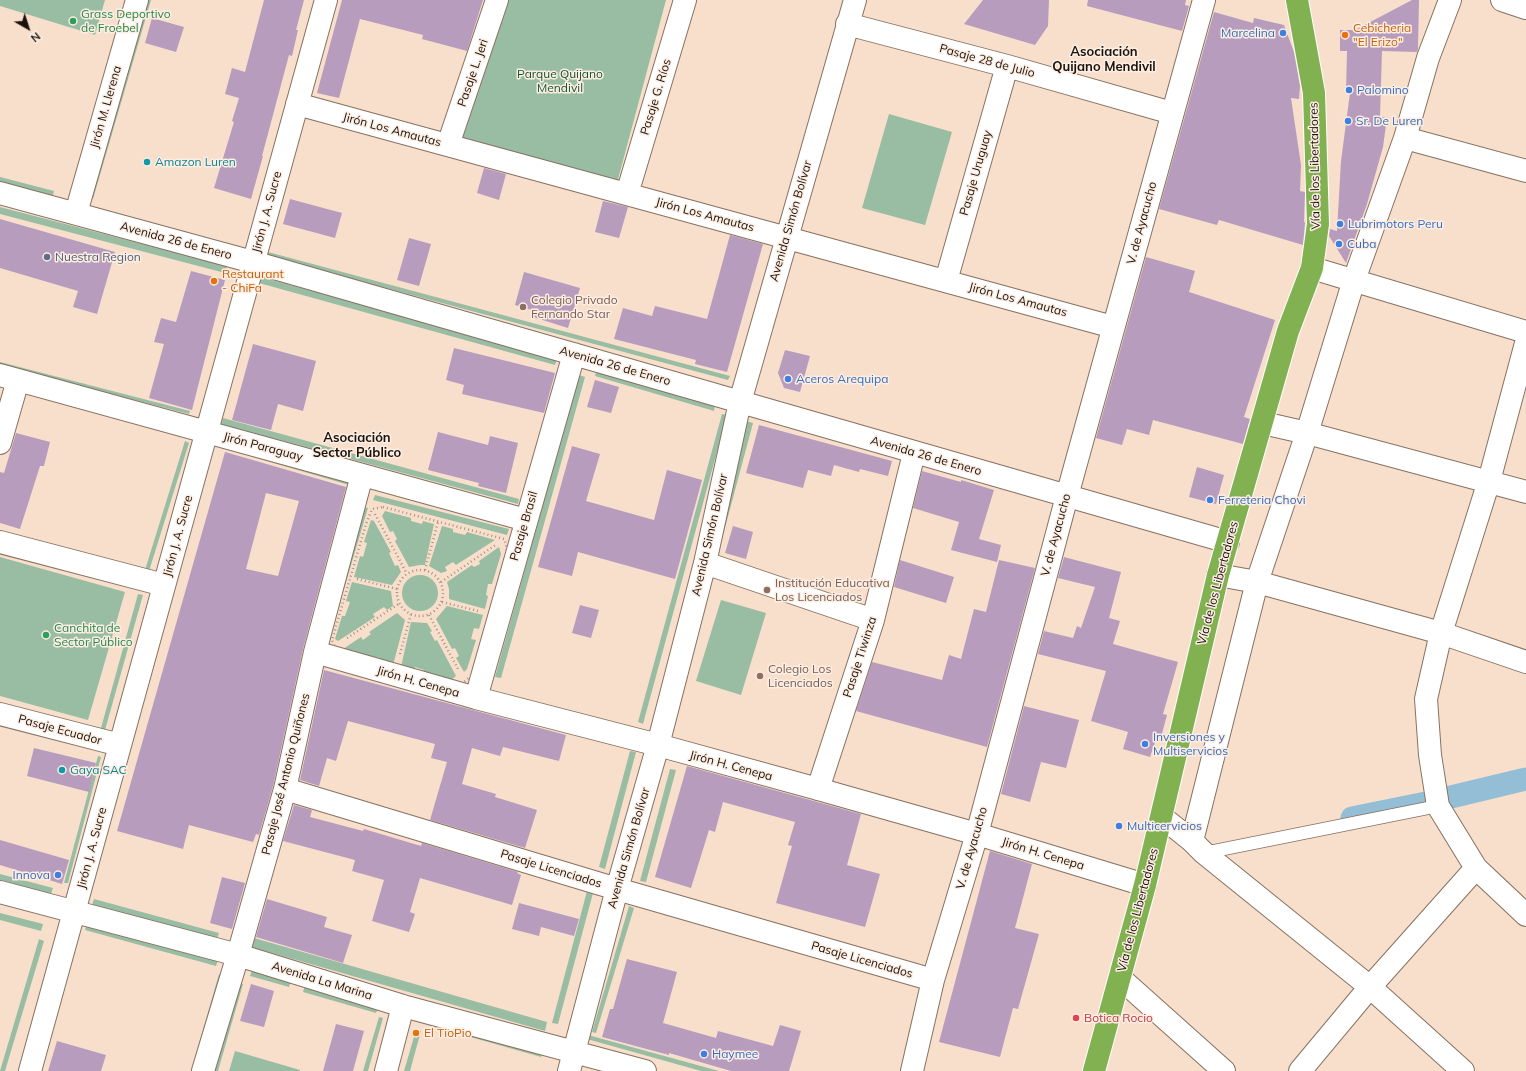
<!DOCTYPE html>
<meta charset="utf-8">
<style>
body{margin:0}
#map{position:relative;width:1526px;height:1071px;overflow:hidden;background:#f8dfcc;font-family:Mulish,sans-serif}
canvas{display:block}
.north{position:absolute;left:8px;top:8px;width:40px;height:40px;-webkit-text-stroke:3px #fdeee3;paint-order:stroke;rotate:141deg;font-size:11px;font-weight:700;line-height:16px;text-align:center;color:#1b120c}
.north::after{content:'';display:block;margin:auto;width:14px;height:18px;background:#1b120c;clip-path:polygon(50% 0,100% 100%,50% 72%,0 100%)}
</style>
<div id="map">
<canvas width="1526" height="1071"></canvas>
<div class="north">N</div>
</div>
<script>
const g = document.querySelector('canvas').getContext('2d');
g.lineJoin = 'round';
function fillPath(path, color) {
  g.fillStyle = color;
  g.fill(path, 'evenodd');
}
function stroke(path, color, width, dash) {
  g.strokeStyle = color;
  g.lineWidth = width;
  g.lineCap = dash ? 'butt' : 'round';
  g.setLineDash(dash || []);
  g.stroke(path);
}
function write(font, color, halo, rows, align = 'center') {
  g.font = font + ' Mulish,sans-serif';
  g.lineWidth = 3;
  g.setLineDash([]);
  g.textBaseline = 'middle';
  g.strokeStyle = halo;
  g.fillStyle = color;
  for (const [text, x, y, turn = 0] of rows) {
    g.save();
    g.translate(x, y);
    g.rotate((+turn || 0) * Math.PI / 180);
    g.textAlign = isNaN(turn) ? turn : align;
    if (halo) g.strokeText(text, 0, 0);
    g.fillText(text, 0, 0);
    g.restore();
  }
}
fillPath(new Path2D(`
 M0 0H105L95 35 0 6Z
 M144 0H151L93 199 86 197Z
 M498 0H666L617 183 460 141Z
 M889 114 952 132 925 225 862 208Z
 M0 177 54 191 52 199 0 185Z
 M0 207 227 266 225 273 0 214Z
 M268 252 730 376 728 380 267 256Z
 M261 277 557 358 555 365 259 283Z
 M0 362 190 411 189 414 0 365Z
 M597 369 715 405 714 411 595 376Z
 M579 375 585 377 501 678 495 677Z
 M722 414 727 415 643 724 638 722Z
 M223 418 519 499 518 504 221 424Z
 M746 421 753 423 718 554 710 551Z
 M185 441 189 443 149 571 145 570Z
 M220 443 350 481 349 485 219 447Z
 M375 495 509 529 507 535 373 500Z
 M364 507 368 508 327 646Z
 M385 511 411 518V521L422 524 423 521 434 524 425 565H420L409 567 395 541 397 539 393 531 390 532 382 516Z
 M371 520 374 521 391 552 389 553 395 566 398 565 401 572 392 585 354 577 360 556 363 557 367 543 364 542Z
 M442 526 453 529V532L465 535 467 532 495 540 456 565 453 562 445 567 447 571 441 573 429 566Z
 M499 547 501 554 492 584H488L486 595 488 596 485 609 449 599V589L447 582 472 565 474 567 480 564 479 561Z
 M0 557 125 592 88 720 0 696Z
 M402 593a18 18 0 1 1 36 0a18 18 0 1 1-36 0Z
 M352 582 391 591 393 606 387 610 384 607 373 614 375 617 338 641 335 639 342 616H345L350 602 346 601Z
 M138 594 143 595 105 730 101 728Z
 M721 600 766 613 741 695 696 681Z
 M447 606 483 615 479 629 474 628 471 639 476 640 467 669 464 672 456 658 459 656 455 648 452 649 436 619Z
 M397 613 405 620 393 665 380 662V658L371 656 370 659 343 649 361 637 363 640 371 634 369 632Z
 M411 622 427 623 432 631 430 632 435 641 437 640 456 676 451 680 423 673 424 670 415 667 414 670 401 667Z
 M630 751 636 752 605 869 599 867Z
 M98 756 101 757 68 883H64Z
 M670 769 676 770 646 882 640 881Z
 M0 874 53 888 51 894 0 880Z
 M587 891 593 893 558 1024 552 1023Z
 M94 899 219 933 217 939 92 905Z
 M629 906 634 908 596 1033 592 1032Z
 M0 913 43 924 41 931 0 920Z
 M87 924 218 960 216 966 85 930Z
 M254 938 547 1022 545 1031 251 947Z
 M39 939 44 941 5 1071H0Z
 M252 970 291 980 289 987 250 976Z
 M219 974 223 975 195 1071H191Z
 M237 982 243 984 218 1071H212Z
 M305 985 379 1006 376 1013 303 992Z
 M416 1013 543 1049 541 1057 414 1021Z
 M379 1017 383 1018 368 1071H363Z
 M416 1030 421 1031 410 1071H404Z
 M588 1035 719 1071H701L587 1039Z
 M235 1051 300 1070V1071H229Z`), '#98bda3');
stroke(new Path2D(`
 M1352 818 1426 803 1526 779`), '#94bdd6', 23);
fillPath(new Path2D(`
 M264 0H304L296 30H298L292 56 289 55 262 156H263L251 199 214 188 234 122 232 121 239 98 225 94 232 68 245 72Z
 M342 0H483L467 51 422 39 423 35 360 19 339 98 317 93Z
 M983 0H1049L1048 26 1035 45 964 24Z
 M1088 0H1186L1185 5 1189 6 1182 31 1087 6Z
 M1412 0H1419L1418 49 1417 52 1382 51 1380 117 1387 118 1383 147 1367 204 1346 263 1329 236 1330 229 1337 231 1341 161 1350 93H1346L1347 51H1340V30H1355Z
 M1214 12 1253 23 1254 18 1284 25 1294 52 1300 86 1299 99 1291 98 1301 165 1300 191 1305 192 1304 221 1305 223 1303 245 1219 220 1217 225 1159 209Z
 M152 18 184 27 176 52 145 43Z
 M484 168 506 174 499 200 477 193Z
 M290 199 342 213 335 238 283 224Z
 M603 201 628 207 619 238 595 232Z
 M0 219 115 252 97 314 73 307 78 291 0 268Z
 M730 235 763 244 727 372 695 364 696 360 614 339 623 308 652 316 655 306 707 319Z
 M409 238 431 244 419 286 397 280Z
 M1146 257 1195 271 1189 292 1275 320 1244 417 1250 419 1243 444 1153 420 1149 435 1127 429 1122 445 1096 438Z
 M191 271 225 280 192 410 149 398 164 344 154 342 161 318 176 322Z
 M524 272 580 288 568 328 533 317 535 311 515 305Z
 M253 344 316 361 303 411 278 404 271 430 232 420Z
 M454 348 555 373 544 413 462 394 464 385 446 380Z
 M785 350 810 356 800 392 784 388 778 373Z
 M595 380 619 387 611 413 587 407Z
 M759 425 892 461 888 476 860 469 859 472 834 465 831 476 808 470 803 488 746 473Z
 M438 432 488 445 490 436 518 443 506 493 478 486 479 483 428 470Z
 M16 433 50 442 44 466H40L20 529 0 523V472L4 473Z
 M572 446 600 454 586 501 654 520 667 470 702 480 675 579 578 552 572 576 538 567Z
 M225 452 346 487 303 649 273 786 259 835 256 834 253 842 189 825 183 849 117 831ZM266 493 299 501 278 576 246 569Z
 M1197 467 1224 475 1216 504 1189 497Z
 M922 471 961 482V480L994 490 979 539 1001 545 997 562 951 550 959 522 913 508Z
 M733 526 753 532 746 559 725 553Z
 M1064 557 1121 572 1109 618 1120 621 1113 644 1178 662 1163 714 1167 715 1160 741 1156 739 1150 757 1123 749 1128 732 1091 721 1106 671 1038 654 1044 631 1073 638 1077 626 1081 628 1095 587 1058 578Z
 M900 560 954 577 946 603 894 587Z
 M999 560 1035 568 987 747 856 711 872 662 942 680 949 655 961 659 974 609 986 612Z
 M580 605 599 610 591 638 572 633Z
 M324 670 566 735 559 761 503 747 500 756 472 748 462 784 496 794 495 797 537 810 525 848 430 820 447 762 431 758 435 744 348 721 336 761 327 758 319 786 300 780Z
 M1024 706 1079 720 1066 768 1041 762 1030 802 1001 794Z
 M34 748 96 763 89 792 27 776Z
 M687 766 861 814 847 865 880 874 865 927 776 903 792 846 788 845 795 822 723 802 715 832 709 830 691 888 655 877Z
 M294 805 312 810 310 817 363 831 364 829 421 846 422 843 518 872 517 873 521 875 512 905 420 878 410 912 415 914 409 932 372 921 384 880 352 871 355 860 283 841Z
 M0 840 69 860 62 884 0 865Z
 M990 851 1032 864 1015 928 1039 934 1018 1009 1013 1008 1000 1057 939 1042Z
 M222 877 245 883 232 929 210 923Z
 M267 899 327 917 324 927 352 935 343 963 256 937Z
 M519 903 579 919 574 936 541 927 539 936 512 929Z
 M627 959 677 972 663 1023 716 1038 718 1031 773 1046 780 1025 801 1031 789 1071H731L669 1053V1055L602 1037 610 1009H613Z
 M251 984 274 991 264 1027 240 1021Z
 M336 1024 364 1031 353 1071H323Z
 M57 1041 106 1055 101 1071H48Z`), '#b89cbd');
const lane = new Path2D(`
 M1204 853 1438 806`);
const street = new Path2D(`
 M1502 0 1526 8
 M847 24 1007 66 1172 113
 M297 104 1113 327
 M1405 138 1526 171
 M448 145 497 0
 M0 193 253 262 1228 542
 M627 194 685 0
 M76 213 137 0
 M1312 268 1526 332
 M946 281 1007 66
 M1526 343 1489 481 1441 633 1426 699 1430 755 1438 806 1476 868 1526 915
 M0 375 526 520
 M1263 423 1307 433 1526 492
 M0 443 18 380
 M0 542 164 585
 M705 563 873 620
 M1218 575 1257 582 1441 633 1526 662
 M315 652 476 698 658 745 818 789 977 834 1145 885
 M476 698 574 354
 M0 714 120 745
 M285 789 617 889 933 980
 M818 789 873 620 914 453
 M1162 817 1192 841 1204 853 1370 987 1463 1071
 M1192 841 1257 582 1307 433 1354 280 1405 138 1428 58 1450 0
 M0 892 238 955 403 1006 645 1071
 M1120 978 1224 1071
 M30 1071 326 0
 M203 1071 238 955 285 789 315 652 362 475
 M386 1071 403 1006
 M569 1071 617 889 658 745 705 563 740 402 855 0
 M912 1071 933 980 977 834 1067 496 1204 0
 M1300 1071 1370 987 1476 868`);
const highway = new Path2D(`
 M1094 1071 1145 885 1218 575 1288 331 1312 268 1318 224 1314 93 1297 0`);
stroke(lane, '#877160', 14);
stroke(street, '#877160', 24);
stroke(highway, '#fff', 24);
stroke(new Path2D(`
 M383 507 504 539 506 544 507 555 474 673 462 684 343 654 336 650 332 640 366 524 372 509Z
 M375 514 407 574
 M397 593a23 23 0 1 1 46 0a23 23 0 1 1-46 0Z
 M425 570 438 522
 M357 579 397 589
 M441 582 497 544
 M442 602 478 611
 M429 615 458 669
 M347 638 400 603
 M400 654 411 614`), '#a59284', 2.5, [1, 3]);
stroke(lane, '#fff', 12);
stroke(street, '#fff', 22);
stroke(highway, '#81b150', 22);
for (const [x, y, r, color] of [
 [73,21,4,"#2e9e5b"],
 [1283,33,4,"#3f7fe0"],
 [1345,35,4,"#e8710a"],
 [1349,90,4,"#3f7fe0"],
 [1348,121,4,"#3f7fe0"],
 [147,162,4,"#0f9aa8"],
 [1340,224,4,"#3f7fe0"],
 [1339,244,4,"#3f7fe0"],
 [47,257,4,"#5c6f8a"],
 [214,281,4,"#e8710a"],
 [523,307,4,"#8d6e63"],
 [788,379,4,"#3f7fe0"],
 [1210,500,4,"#3f7fe0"],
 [767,590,4,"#8d6e63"],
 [46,635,4,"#2e9e5b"],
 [760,676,4,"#8d6e63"],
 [1145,744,4,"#3f7fe0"],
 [62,770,4,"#0f9aa8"],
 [1119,826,4,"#3f7fe0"],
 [58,875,4,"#3f7fe0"],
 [1076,1018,4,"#e0444e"],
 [416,1033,4,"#e8710a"],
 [704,1054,4,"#3f7fe0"]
]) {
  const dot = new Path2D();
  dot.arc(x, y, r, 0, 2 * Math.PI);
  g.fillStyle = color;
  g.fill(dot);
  stroke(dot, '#fdeee3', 1.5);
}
write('12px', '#27864d', '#fdeee3', [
 ["Grass Deportivo",81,14],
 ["de Froebel",81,28],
 ["Canchita de",54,628],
 ["Sector Público",54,642]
], 'left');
write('12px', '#c56008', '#fdeee3', [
 ["Cebicheria",1353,28],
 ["\"El Erizo\"",1353,42],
 ["Restaurant",222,274],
 ["- ChiFa",222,288],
 ["El TioPio",424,1033]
], 'left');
write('12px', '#366cbe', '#fdeee3', [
 ["Marcelina",1275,33,"right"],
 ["Palomino",1357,90],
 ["Sr. De Luren",1356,121],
 ["Lubrimotors Peru",1348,224],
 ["Cuba",1347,244],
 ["Aceros Arequipa",796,379],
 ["Ferreteria Chovi",1218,500],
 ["Inversiones y",1153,737],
 ["Multiservicios",1153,751],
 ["Multicervicios",1127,826],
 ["Innova",50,875,"right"],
 ["Haymee",712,1054]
], 'left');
write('12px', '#1b120c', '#fdeee3', [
 ["Pasaje 28 de Julio",987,61,15],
 ["Pasaje L. Jeri",473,73,-71],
 ["Pasaje G. Ríos",656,97,-73],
 ["Jirón M. Llerena",106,107,-74],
 ["Jirón Los Amautas",392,130,15],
 ["Vía de los Libertadores",1315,166,-91],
 ["Pasaje Uruguay",976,173,-74],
 ["Jirón J. A. Sucre",267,212,-75],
 ["Jirón Los Amautas",705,215,15],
 ["Avenida Simón Bolívar",791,221,-74],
 ["V. de Ayacucho",1142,223,-75],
 ["Avenida 26 de Enero",176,241,15],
 ["Jirón Los Amautas",1018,300,15],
 ["Avenida 26 de Enero",615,366,16],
 ["Jirón Paraguay",263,447,15],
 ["Avenida 26 de Enero",926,456,16],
 ["Pasaje Brasil",524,526,-74],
 ["Avenida Simón Bolívar",710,535,-77],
 ["V. de Ayacucho",1056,535,-75],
 ["Jirón J. A. Sucre",178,536,-75],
 ["Vía de los Libertadores",1218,583,-75],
 ["Pasaje Tiwinza",860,657,-72],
 ["Jirón H. Cenepa",418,682,16],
 ["Pasaje Ecuador",60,730,15],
 ["Jirón H. Cenepa",731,766,15],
 ["Pasaje José Antonio Quiñones",286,774,-76],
 ["Jirón J. A. Sucre",92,848,-75],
 ["Avenida Simón Bolívar",629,848,-74],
 ["V. de Ayacucho",972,848,-74],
 ["Jirón H. Cenepa",1043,854,17],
 ["Pasaje Licenciados",551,869,17],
 ["Vía de los Libertadores",1138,910,-75],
 ["Pasaje Licenciados",862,960,16],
 ["Avenida La Marina",322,981,17]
]);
write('12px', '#15532f', '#fdeee3', [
 ["Parque Quijano",560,74],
 ["Mendivil",560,88]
]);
write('12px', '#0d838f', '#fdeee3', [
 ["Amazon Luren",155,162],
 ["Gaya SAC",70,770]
], 'left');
write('12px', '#4e5e75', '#fdeee3', [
 ["Nuestra Region",55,257]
], 'left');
write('12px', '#785e54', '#fdeee3', [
 ["Colegio Privado",531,300],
 ["Fernando Star",531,314],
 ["Institución Educativa",775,583],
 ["Los Licenciados",775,597],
 ["Colegio Los",768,669],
 ["Licenciados",768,683]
], 'left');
write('12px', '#be3a42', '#fdeee3', [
 ["Botica Rocio",1084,1018]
], 'left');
write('bold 13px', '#1b120c', '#fdeee3', [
 ["Asociación",1104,52],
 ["Quijano Mendivil",1104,67],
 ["Asociación",357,438],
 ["Sector Público",357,453]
]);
</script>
